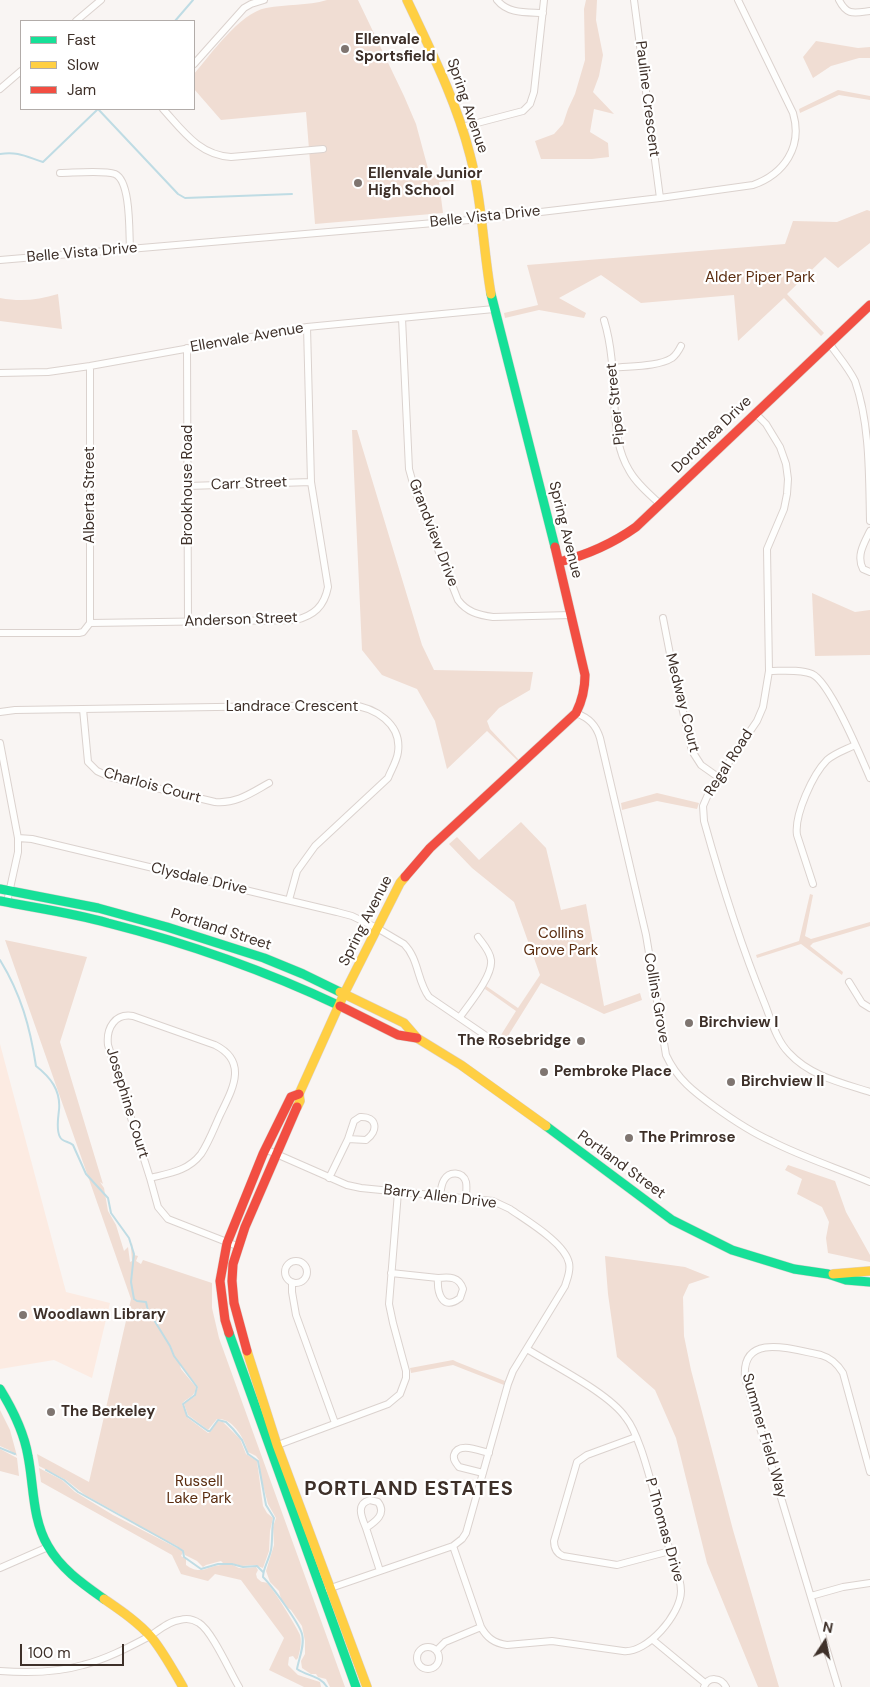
<!DOCTYPE html>
<style>
body{margin:0}
#map{position:relative;width:870px;height:1687px;overflow:hidden;background:#f9f5f3;font-family:"DM Sans",sans-serif}
canvas{display:block}
.legend{position:absolute;left:20px;top:20px;width:175px;height:90px;box-sizing:border-box;background:#fff;border:1px solid #b2aca9;margin:0;padding:6px 9px;list-style:none;font-size:15px;color:#3e3029}
.legend li{display:flex;align-items:center;gap:10px;height:25px}
.legend b{width:25px;border:1px solid #b2aca9}
.north{position:absolute;left:800px;top:1617px;width:50px;height:50px;-webkit-text-stroke:4px #fff;paint-order:stroke;rotate:11deg;font-size:14px;font-weight:700;line-height:20px;text-align:center;color:#3e3029}
.north::after{content:'';display:block;margin:auto;width:18px;height:22px;background:#3e3029;clip-path:polygon(50% 0,100% 100%,50% 72%,0 100%)}
.scale{position:absolute;left:20px;top:1644px;width:104px;height:22px;box-sizing:border-box;border:2px solid #3e3029;border-top:0;padding-left:6px;font-size:15px;line-height:18px;white-space:nowrap;color:#3e3029;-webkit-text-stroke:4px #fff;paint-order:stroke}
</style>
<div id="map">
<canvas width="870" height="1687"></canvas>
<ul class="legend">
<li><b style="height:6px;background:#16e098"></b>Fast</li>
<li><b style="height:6px;background:#ffcf43"></b>Slow</li>
<li><b style="height:6px;background:#f24e42"></b>Jam</li>
</ul>
<div class="north">N</div>
<div class="scale">100 m</div>
</div>
<script>
const g = document.querySelector('canvas').getContext('2d');
g.lineJoin = 'round';
function fillPath(path, color) {
  g.fillStyle = color;
  g.fill(path, 'evenodd');
}
function stroke(path, color, width, dash) {
  g.strokeStyle = color;
  g.lineWidth = width;
  g.lineCap = dash ? 'butt' : 'round';
  g.setLineDash(dash || []);
  g.stroke(path);
}
function write(font, color, halo, rows, align = 'center') {
  g.font = font + ' "DM Sans",sans-serif';
  g.lineWidth = 4.5;
  g.setLineDash([]);
  g.textBaseline = 'middle';
  g.strokeStyle = halo;
  g.fillStyle = color;
  for (const [text, x, y, turn = 0] of rows) {
    g.save();
    g.translate(x, y);
    g.rotate((+turn || 0) * Math.PI / 180);
    g.textAlign = isNaN(turn) ? turn : align;
    if (halo) g.strokeText(text, 0, 0);
    g.fillText(text, 0, 0);
    g.restore();
  }
}
fillPath(new Path2D(`
 M0 1044 66 1292 110 1303 92 1378 54 1360 0 1369Z`), '#fcebe2');
fillPath(new Path2D(`
 M327 0H358L404 96 416 124 430 176 461 173 462 180 439 182 443 213 315 224 306 112 221 120 194 89V74C211 54 240 13 266 8 287 4 307 6 327 0Z
 M586 0H597L596 20 603 55 599 76 593 92 614 114 594 109 590 132 608 143 609 157 592 159H541L535 141 554 134 563 124 568 109 575 94 585 60 584 9Z
 M816 41 858 48 870 47V58H859L831 66 813 78 803 57Z
 M838 90 870 96V100L839 95 800 113 799 109Z
 M867 210 870 211V243L838 268 825 257 787 294 824 333 821 336 784 298 738 341 734 295 641 303 601 275 559 298 586 313 584 318 539 310 505 318 504 313 538 305 527 265 785 244 793 221 837 222Z
 M58 294 62 329 0 321V298C21 302 38 300 58 294Z
 M352 430H357L422 645 434 670 533 672 530 690 499 708 487 721 490 729 519 760 518 761 487 731 447 769 435 721 417 689 382 675 362 650Z
 M812 593 855 612 870 610V655L815 656Z
 M657 793 699 803 697 809 657 801 622 810 621 803Z
 M521 822 546 848 561 910 586 904 604 1006 640 993 642 1000 604 1014 541 983 506 1039 501 1035 516 1011 485 989 486 986 518 1008 540 975 514 902 472 868 449 844 457 837 479 860Z
 M810 894 813 895 805 936 811 939 870 922V926L813 943 810 946 843 972 842 975 801 944 757 958 756 955 799 941Z
 M5 940 87 957 60 1042 103 1184 100 1182 104 1188 108 1211 116 1225 124 1251 128 1247 130 1262 132 1261 131 1247 132 1243 134 1255 138 1256 136 1261 141 1264 143 1260 212 1283V1308L219 1338 345 1687H330L326 1679 318 1677 316 1674H311L302 1668 301 1661 305 1654V1641L302 1626 291 1610 288 1608 281 1599 279 1591 270 1582 266 1571 274 1545 273 1527 276 1518 268 1504 261 1478 259 1460 256 1456 248 1452C245 1440 233 1417 217 1419L208 1430 188 1415 184 1404 195 1396 198 1387 179 1362 181 1369 196 1387C195 1398 187 1397 182 1404L188 1418 208 1433 211 1431 217 1421 223 1422 240 1439 246 1454 257 1461 263 1506 267 1513 273 1518 270 1531 269 1551 263 1568 255 1565 242 1566 231 1563H223L221 1561 206 1565 203 1567 197 1561 185 1555 183 1551 177 1546 139 1527 121 1515 85 1495 66 1480 39 1466 37 1454 89 1482 131 1299Z
 M788 1165 835 1181 846 1212 870 1255V1262L828 1253 826 1238 829 1222 822 1207 797 1194 802 1179 785 1170Z
 M605 1256 685 1267 710 1277 689 1284 683 1297 684 1336 691 1370 733 1530 779 1687H758L707 1563 676 1438 655 1390 617 1357 608 1294Z
 M453 1360 457 1362 505 1381 504 1385 453 1365 411 1373 410 1368Z
 M0 1410 10 1430 17 1456 9 1450 0 1446Z
 M0 1449 17 1458 19 1476 0 1471Z
 M39 1468 62 1480 75 1492 113 1515 181 1550 183 1552 181 1556 186 1559V1565C201 1576 207 1566 221 1565 224 1565 229 1565 233 1565 236 1566 238 1568 240 1568 245 1569 251 1567 256 1567L258 1570 256 1574 257 1578C263 1584 262 1581 267 1583 271 1585 298 1629 300 1635 302 1643 300 1650 298 1658L296 1660 293 1656 289 1657 288 1665 298 1675 320 1682 321 1687H304L269 1670 284 1638 241 1580 215 1574 208 1581 181 1574 172 1555 41 1482Z`), '#f0ddd3');
stroke(new Path2D(`
 M175 21 193 0
 M98 109 178 194 185 198 292 194
 M0 154C18 151 27 157 43 162L98 109
 M0 960C21 994 30 1027 36 1066 50 1077 61 1090 59 1110 58 1118 56 1130 60 1137 62 1142 69 1141 73 1145L86 1174 108 1198 111 1213 129 1238 134 1254 131 1282 134 1299 137 1301 146 1302 149 1315 154 1320 170 1346 174 1356 197 1387 195 1395 183 1404 187 1416 208 1431H210L218 1420 226 1422 233 1429 242 1440 248 1454 258 1461 266 1505 274 1518C271 1529 273 1540 271 1550 269 1560 263 1568 263 1577 272 1586 299 1623 302 1634 305 1645 299 1658 297 1669 307 1676 321 1676 327 1687
 M0 1448 15 1454
 M46 1470 64 1480 78 1492 177 1547 183 1551 184 1557 201 1569 218 1564H232L243 1567 257 1566 263 1572`), '#bfdce4', 2);
const street = new Path2D(`
 M497 0C508 14 526 12 543 13
 M634 0 660 198
 M839 0C847 16 854 13 870 11
 M76 21 101 0
 M194 64 244 8 251 4 264 0
 M0 89 21 71
 M163 109C183 131 199 155 231 157L323 149
 M462 127 523 111 530 104 534 92 544 0
 M60 173C72 173 104 170 115 174 131 181 129 232 130 249
 M0 260 481 219 660 198 753 185C784 174 803 147 793 113L738 0
 M402 318 409 469 416 494 458 600C467 612 478 615 493 617L571 615
 M604 320C612 346 613 373 614 400 616 425 616 448 629 470 636 483 649 494 660 504
 M829 343C838 356 848 367 855 381 870 424 869 475 870 521
 M187 348 188 622
 M90 366V623
 M613 368C629 366 658 367 672 358 676 355 679 350 681 346
 M0 373 48 372 90 366 307 327 494 309
 M755 413 766 424 780 447 786 464 788 479 787 494 784 509 767 549 769 671 763 707 757 721 710 790 703 806 704 821C721 882 740 943 764 1002 771 1019 776 1040 789 1053 810 1076 842 1083 870 1092
 M188 486 311 482
 M870 531C864 543 856 556 863 569L870 572
 M663 618 670 654 692 751 701 765 718 777
 M0 633H79L83 632 90 623 296 620C314 615 324 607 328 587L311 482 307 327
 M769 671C782 671 800 669 812 674 830 682 861 757 870 778
 M83 709 88 762 97 771 110 777 215 802C236 804 251 793 269 783
 M0 712 15 710 350 705C375 707 402 724 398 752 397 761 391 770 388 778L315 846 297 871 289 900
 M576 713C589 718 596 725 600 738L646 935 666 1055C677 1079 694 1092 715 1107 733 1120 751 1132 771 1141 802 1157 837 1168 870 1182
 M0 743 18 838V852L7 902
 M18 838 32 839 337 912 352 916 377 928 404 944C419 959 417 981 429 997L498 1044
 M813 884 797 835C794 815 813 774 827 760 835 753 845 750 855 745
 M849 982 862 1003 870 1008
 M460 1017C469 1004 493 976 491 960 490 951 483 944 478 937
 M360 1117C377 1116 379 1131 366 1140L348 1139 354 1121Z
 M265 1149 347 1185 361 1188 493 1201 510 1209C527 1221 565 1243 569 1263 571 1271 567 1279 565 1286L513 1371 508 1384 466 1533 462 1539 453 1546 322 1591
 M150 1178 108 1045C106 1028 115 1013 133 1016L215 1045C249 1062 232 1090 220 1115 214 1128 209 1142 201 1154 188 1171 170 1173 150 1178L158 1207 168 1219 237 1246
 M329 1178 348 1139
 M440 1196C441 1190 441 1185 444 1180 449 1171 463 1171 466 1182 467 1187 466 1193 466 1198
 M285 1272a11 11 0 1 1 22 0a11 11 0 1 1-22 0Z
 M391 1273 438 1278
 M438 1278C449 1277 459 1276 463 1289L460 1298C442 1312 437 1292 438 1278Z
 M292 1282V1292L296 1315 335 1423
 M636 1437 587 1455 577 1462 554 1541C554 1548 556 1553 563 1556L617 1565 670 1551
 M275 1446 388 1404 400 1394 406 1378V1371L393 1323 389 1304 398 1192
 M483 1473 459 1467C456 1463 453 1460 454 1455 458 1441 480 1451 489 1453
 M370 1500 378 1502C387 1514 375 1522 366 1528 362 1518 355 1504 370 1500Z
 M366 1528 380 1571
 M453 1546 481 1627C487 1638 494 1643 507 1645L552 1641 623 1651C647 1654 681 1614 681 1591 681 1577 674 1564 670 1551 660 1518 653 1485 642 1452 638 1441 634 1428 626 1418 609 1393 554 1366 527 1349
 M0 1568 48 1547
 M811 1596 843 1587 870 1583
 M653 1640 705 1683
 M417 1658a11 11 0 1 1 22 0a11 11 0 1 1-22 0Z
 M437 1650 445 1642 481 1627
 M0 1671C28 1673 56 1673 83 1665 107 1659 129 1647 150 1636 159 1630 169 1621 180 1620 186 1618 193 1619 199 1623 212 1631 230 1672 239 1687
 M704 1687C708 1676 721 1677 726 1687
 M838 1687 745 1378C741 1331 794 1350 821 1355 831 1358 837 1363 843 1373L870 1472`);
const fast = new Path2D(`
 M491 294 555 547
 M0 889 98 908 167 927 264 958 303 974 340 992
 M0 901C36 908 73 913 108 923 187 943 266 971 340 1006
 M546 1126 672 1220 732 1250 794 1269 828 1274 846 1280 870 1282
 M229 1333 356 1687
 M0 1389C13 1410 24 1432 28 1456 34 1486 32 1519 48 1546 61 1569 83 1584 104 1599`);
const slow = new Path2D(`
 M407 0C431 51 456 100 470 155 482 200 483 248 491 294
 M340 992 404 1023 417 1038 461 1065 546 1126
 M297 1107 300 1101 299 1094 344 994 400 883 405 877
 M833 1274 870 1271
 M247 1351 277 1445 367 1687
 M104 1599C120 1610 138 1622 152 1638 164 1653 173 1670 183 1687`);
const jam = new Path2D(`
 M559 562C587 555 612 544 636 527L870 305
 M405 877 430 848 576 713C582 701 585 689 585 675L555 547
 M340 1006 398 1035 417 1038
 M229 1333 225 1320 220 1281 227 1243 263 1154 291 1097 299 1094
 M247 1351 234 1303 232 1281 233 1264 245 1227 297 1107`);
stroke(street, '#dbd2ce', 8);
stroke(fast, '#dbd2ce', 10);
stroke(slow, '#dbd2ce', 10);
stroke(jam, '#dbd2ce', 10);
stroke(street, '#fefefd', 6);
stroke(fast, '#16e098', 9);
stroke(slow, '#ffcf43', 9);
stroke(jam, '#f24e42', 9);
for (const [x, y, r, color] of [
 [345,49,5,"#7f7570"],
 [358,183,5,"#7f7570"],
 [689,1023,5,"#7f7570"],
 [581,1041,5,"#7f7570"],
 [544,1072,5,"#7f7570"],
 [731,1082,5,"#7f7570"],
 [629,1138,5,"#7f7570"],
 [23,1315,5,"#7f7570"],
 [51,1412,5,"#7f7570"]
]) {
  const dot = new Path2D();
  dot.arc(x, y, r, 0, 2 * Math.PI);
  g.fillStyle = color;
  g.fill(dot);
  stroke(dot, '#fff', 2);
}
write('bold 15px', '#3e3029', '#fff', [
 ["Ellenvale",355,40],
 ["Sportsfield",355,57],
 ["Ellenvale Junior",368,174],
 ["High School",368,191],
 ["Birchview I",699,1023],
 ["The Rosebridge",571,1041,"right"],
 ["Pembroke Place",554,1072],
 ["Birchview II",741,1082],
 ["The Primrose",639,1138],
 ["Woodlawn Library",33,1315],
 ["The Berkeley",61,1412]
], 'left');
write('15px', '#3e3029', '#fff', [
 ["Pauline Crescent",647,99,83],
 ["Spring Avenue",467,106,71],
 ["Belle Vista Drive",485,217,-6],
 ["Belle Vista Drive",82,253,-5],
 ["Ellenvale Avenue",247,338,-10],
 ["Piper Street",616,404,-96],
 ["Dorothea Drive",712,435,-44],
 ["Carr Street",249,484,-2],
 ["Brookhouse Road",188,485,-90],
 ["Alberta Street",90,495,-90],
 ["Spring Avenue",565,530,76],
 ["Grandview Drive",433,533,69],
 ["Anderson Street",241,620,-2],
 ["Medway Court",682,703,76],
 ["Landrace Crescent",292,707],
 ["Regal Road",729,763,-57],
 ["Charlois Court",152,786,15],
 ["Clysdale Drive",199,879,13],
 ["Spring Avenue",366,921,-63],
 ["Portland Street",221,930,18],
 ["Collins Grove",656,998,80],
 ["Josephine Court",127,1103,73],
 ["Portland Street",621,1165,36],
 ["Barry Allen Drive",440,1197,7],
 ["Summer Field Way",764,1436,74],
 ["P Thomas Drive",664,1530,74]
]);
write('15px', '#5b2d10', '#fff', [
 ["Alder Piper Park",760,278],
 ["Collins",561,934],
 ["Grove Park",561,951],
 ["Russell",199,1482],
 ["Lake Park",199,1499]
]);
g.letterSpacing = '1px';
write('bold 20px', '#3e3029', '#fff', [
 ["PORTLAND ESTATES",409,1490]
]);
g.letterSpacing = '0px';
</script>
